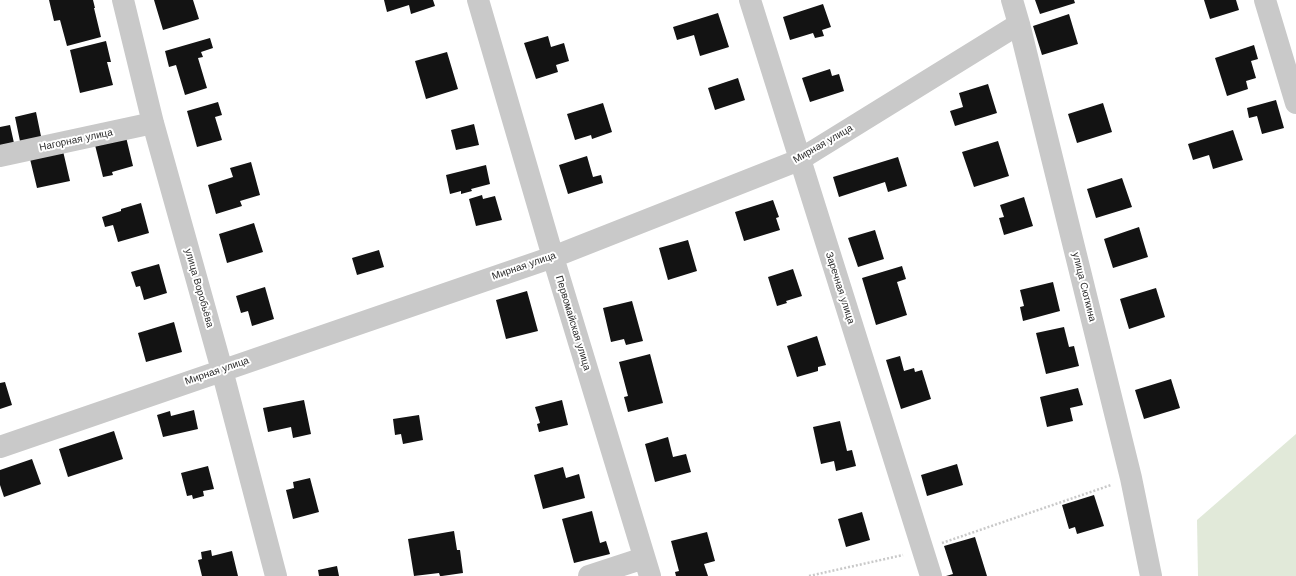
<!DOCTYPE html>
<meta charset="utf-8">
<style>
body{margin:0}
canvas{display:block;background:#fff}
</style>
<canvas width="1296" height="576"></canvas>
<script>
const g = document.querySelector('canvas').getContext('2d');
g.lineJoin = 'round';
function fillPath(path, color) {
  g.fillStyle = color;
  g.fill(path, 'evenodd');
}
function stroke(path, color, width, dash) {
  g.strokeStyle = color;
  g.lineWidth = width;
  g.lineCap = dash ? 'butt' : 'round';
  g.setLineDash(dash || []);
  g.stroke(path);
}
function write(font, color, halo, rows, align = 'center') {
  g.font = font + ' "Work Sans",sans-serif';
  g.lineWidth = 4;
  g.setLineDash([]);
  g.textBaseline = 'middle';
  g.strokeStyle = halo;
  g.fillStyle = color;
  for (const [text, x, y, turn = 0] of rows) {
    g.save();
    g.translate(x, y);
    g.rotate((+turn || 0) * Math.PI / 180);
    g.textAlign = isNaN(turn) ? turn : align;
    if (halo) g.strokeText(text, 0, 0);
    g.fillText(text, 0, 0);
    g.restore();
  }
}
fillPath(new Path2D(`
 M1296 434V576H1198L1197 520Z`), '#e1e9d9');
fillPath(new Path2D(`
 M49 0H93L95 8H94L101 37 67 46 60 20 54 21Z
 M154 0H193L199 19 163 30Z
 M384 0H433L435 6 411 14 409 5 387 12Z
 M1035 0H1074L1075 3 1040 14Z
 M1204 0H1236L1239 10 1210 19Z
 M823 4 831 27 822 30 824 36 815 38 813 33 790 40 783 17Z
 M718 13 729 47 700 56 694 35 677 40 673 27Z
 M1069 14 1078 44 1042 55 1033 26Z
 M548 36 551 47 564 43 569 61 556 65 558 72 536 79 524 43Z
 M210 38 213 48 201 52 203 57 198 58 207 88 185 95 176 65 169 67 165 51Z
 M106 41 111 62H107L113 85 80 93 70 50Z
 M1254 45 1258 59 1251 61 1256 78 1246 81 1248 89 1227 96 1215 58Z
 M447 52 458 89 426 99 415 61Z
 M830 69 832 76 839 74 844 91 810 102 802 78Z
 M738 78 745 100 715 110 708 88Z
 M988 84 997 113 955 126 950 111 963 107 959 93Z
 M1276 100 1284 128 1262 134 1257 116 1249 118 1247 108Z
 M218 102 222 115 215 117 222 140 197 147 187 111Z
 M603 103 612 132 592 139 591 135 575 140 567 114Z
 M1103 103 1112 132 1077 143 1068 114Z
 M36 112 42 141 21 146 15 117Z
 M474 124 479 145 456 150 451 130Z
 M10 125 14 143 0 146V127Z
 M1233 130 1243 160 1213 169 1209 155 1193 160 1188 144Z
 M126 137 133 166 112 172 113 175 103 177 95 145Z
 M998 141 1009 176 974 187 962 152Z
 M63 151 70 181 37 188 30 159Z
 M587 156 593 177 601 175 603 183 568 194 559 165Z
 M898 157 907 186 888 192 885 182 839 197 833 177Z
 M251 162 260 195 240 201 242 206 216 214 208 185 233 177 230 168Z
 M486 165 490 184 471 189 472 191 461 194V191L450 194 446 175Z
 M1122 178 1132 207 1096 218 1087 189Z
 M482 195 483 199 495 196 502 220 476 226 469 199Z
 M1024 197 1033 226 1004 235 999 218 1004 217 1000 205Z
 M773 200 779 217 776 218 780 230 744 241 735 212Z
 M141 203 149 233 118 242 113 225 105 227 102 217 121 211V209Z
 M254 223 263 252 227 263 219 234Z
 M1139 227 1148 257 1113 268 1104 239Z
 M875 230 884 259 858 267 848 238Z
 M688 240 697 271 668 280 659 248Z
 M379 250 384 267 357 275 352 258Z
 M159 264 167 293 144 300 140 286 136 287 131 272Z
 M902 266 906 279 897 282 907 315 876 325 862 278Z
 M793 269 802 296 786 301 787 303 777 306 768 277Z
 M1053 282 1060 311 1023 321 1020 307 1024 306 1020 290Z
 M265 287 274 319 252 326 248 311 241 313 236 296Z
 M1156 288 1165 317 1129 329 1120 299Z
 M527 291 538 331 506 339 496 300Z
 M632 301 643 341 626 345 624 339 611 342 603 308Z
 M174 322 182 352 146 362 138 333Z
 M1064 327 1069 347 1074 346 1079 366 1046 374 1036 333Z
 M817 336 826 365 818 367V371L797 377 787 346Z
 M650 354 663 403 628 412 624 397 628 396 619 362Z
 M900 356 904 371 914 368 915 372 922 370 931 399 901 409 886 360Z
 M1171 379 1180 408 1144 419 1135 390Z
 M5 382 12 405 0 409V383Z
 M1078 388 1083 405 1070 408 1073 421 1047 427 1040 397Z
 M304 400 311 434 293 438 291 427 268 432 263 408Z
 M562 400 568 425 539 432 537 424 540 423 535 407Z
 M194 410 198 429 163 437 157 415 170 411 171 416Z
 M419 415 423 440 403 444 401 434 395 435 393 419Z
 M840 421 847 451 852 450 856 466 836 471 834 461 821 464 813 427Z
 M114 431 123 459 68 477 59 449Z
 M668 437 673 457 686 454 691 472 655 482 645 444Z
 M32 459 41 484 4 497 0 485V470Z
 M957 464 963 485 927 496 921 475Z
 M208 466 214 489 203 491 204 496 193 499 192 495 187 496 181 473Z
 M563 467 566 478 579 474 585 498 543 509 534 475Z
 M310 478 319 512 293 519 286 490 294 488 293 482Z
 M1094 495 1104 526 1077 534 1075 527 1069 529 1062 505Z
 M592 511 600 543 606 541 610 554 574 563 562 519Z
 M862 512 870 540 846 547 838 519Z
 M454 531 457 550H460L463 573 442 576H440L439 573 414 576 408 539Z
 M707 532 715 561 704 564 708 576H676L675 572 679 571 671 541Z
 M975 537 987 576H946L953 574 944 546Z
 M211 550 212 556 232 551 238 576H202L198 560 202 559 201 552Z
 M337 566 339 576H319L318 570Z`), '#131313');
stroke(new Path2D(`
 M942 543 1111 485
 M809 576 903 555`), '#c9c9c9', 2.5, [2, 2]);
stroke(new Path2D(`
 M123 0 153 123 222 370 276 576
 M478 0 553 257 650 576
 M750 0 931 576
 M1012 0 1019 24 1131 478 1151 576
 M1265 0 1296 103
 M0 156 153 123
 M0 447 553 257 799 160 1019 24
 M589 576 644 558`), '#c9c9c9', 22);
write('10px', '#2c2c2c', '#fff', [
 ["Нагорная улица",76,140,-12],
 ["Мирная улица",823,144,-30],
 ["Мирная улица",524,266,-19],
 ["улица Сюткина",1084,287,76],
 ["улица Воробьёва",199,288,74],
 ["Заречная улица",840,288,72],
 ["Первомайская улица",573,323,73],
 ["Мирная улица",217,371,-19]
]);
</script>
